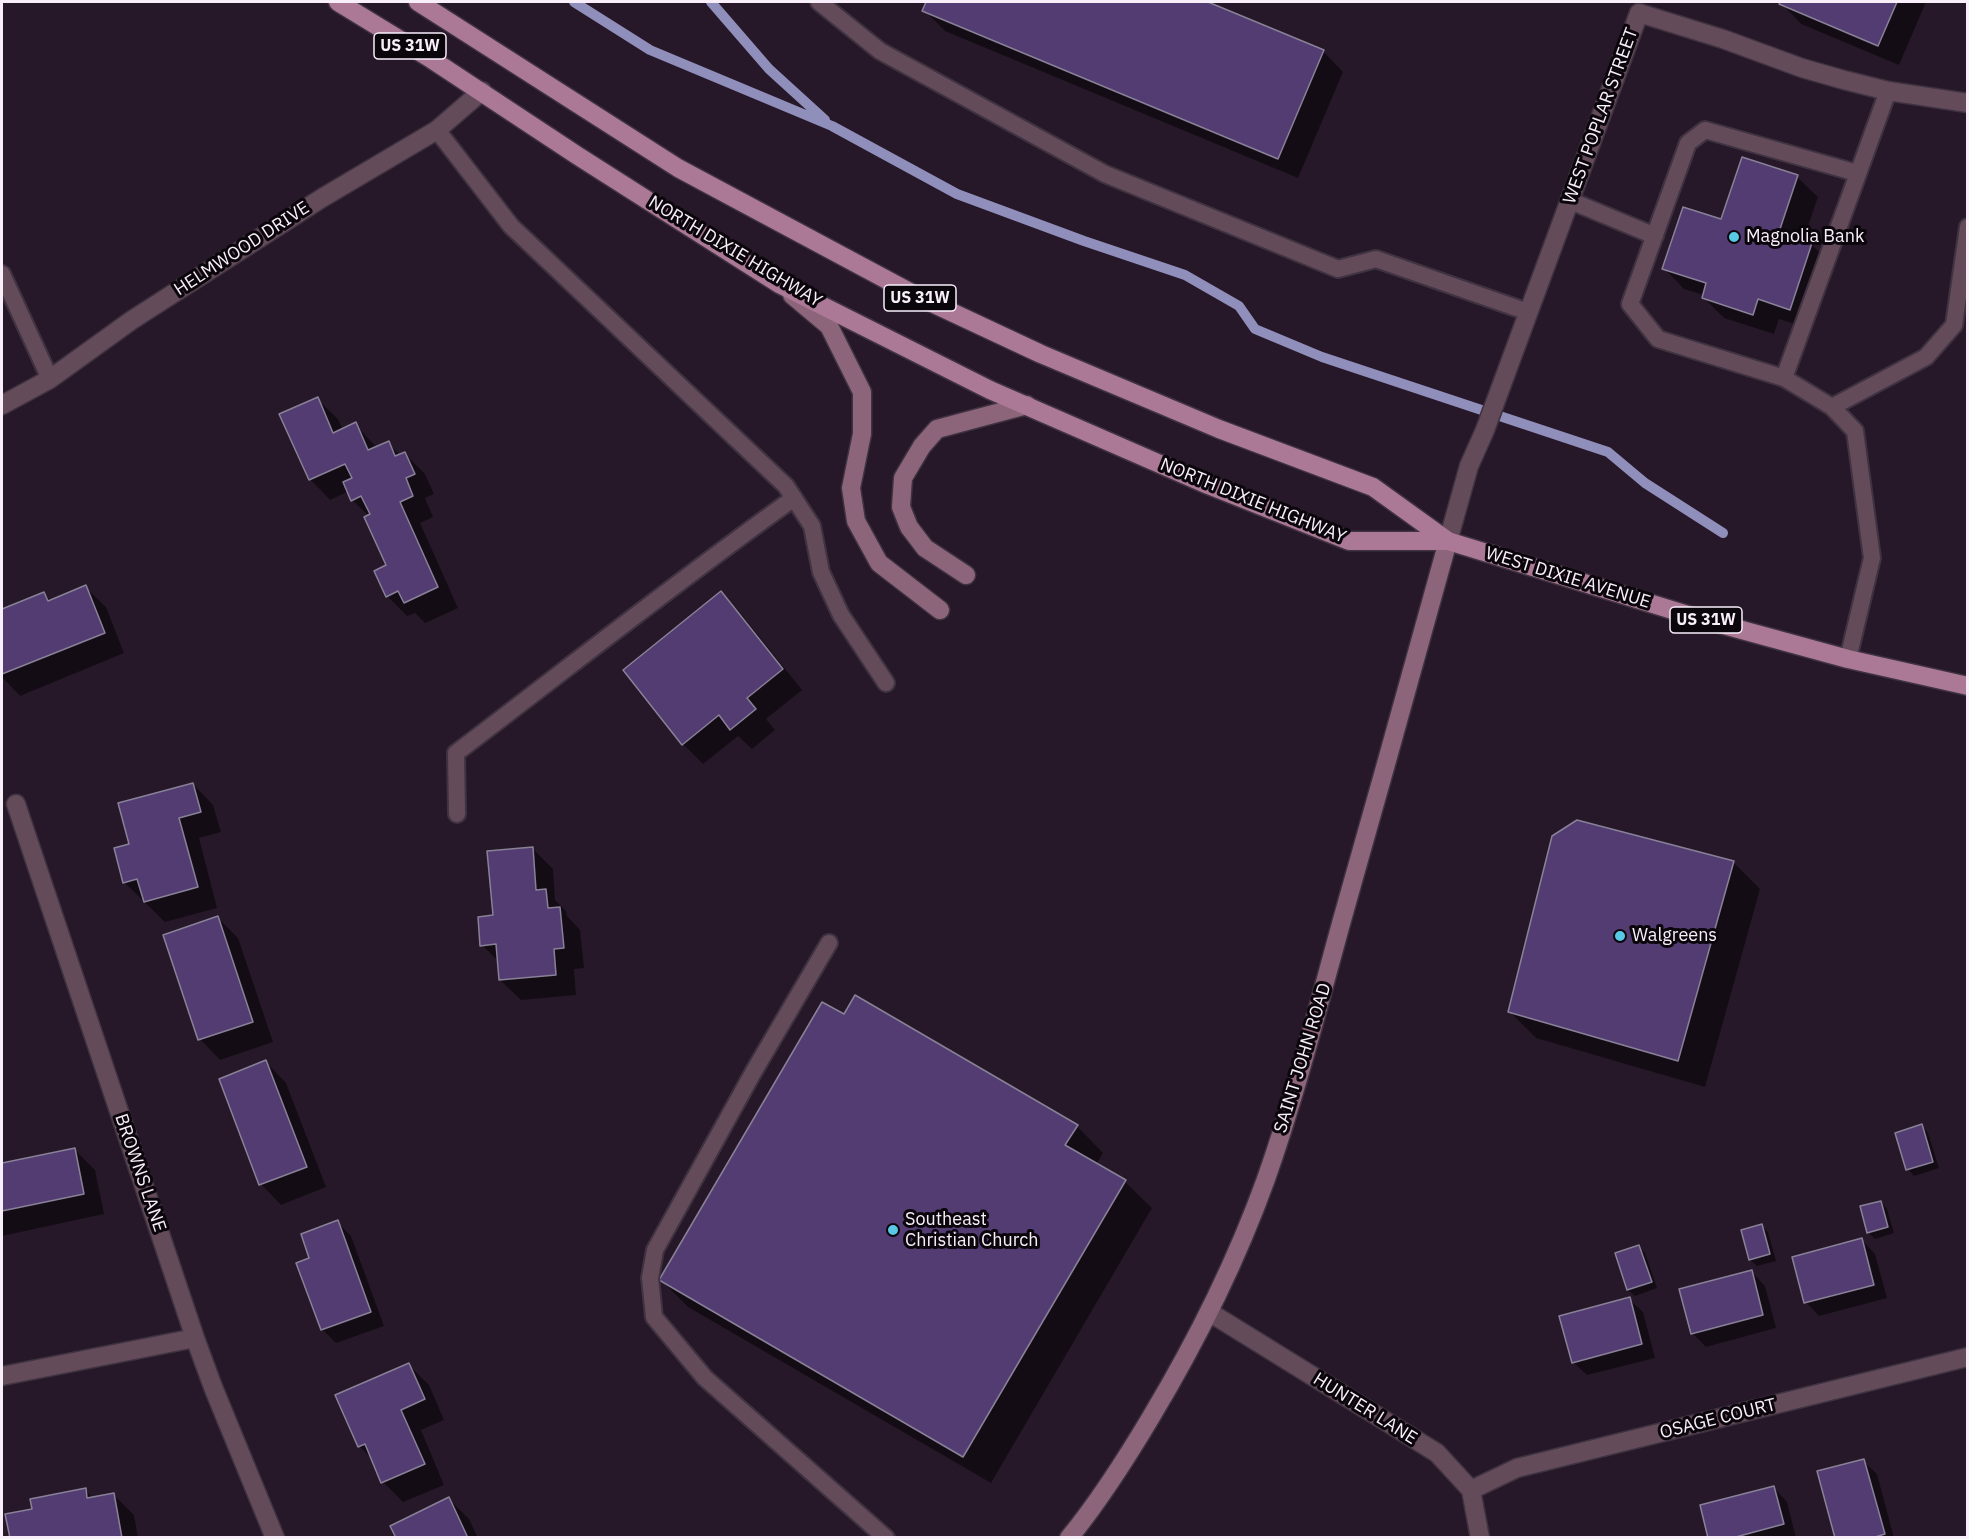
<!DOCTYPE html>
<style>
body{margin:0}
#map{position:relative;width:1969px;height:1539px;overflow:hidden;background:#261828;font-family:"IBM Plex Sans",sans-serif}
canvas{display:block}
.frame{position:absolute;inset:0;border:3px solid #f9effb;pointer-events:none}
</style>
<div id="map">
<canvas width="1969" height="1539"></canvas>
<div class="frame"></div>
</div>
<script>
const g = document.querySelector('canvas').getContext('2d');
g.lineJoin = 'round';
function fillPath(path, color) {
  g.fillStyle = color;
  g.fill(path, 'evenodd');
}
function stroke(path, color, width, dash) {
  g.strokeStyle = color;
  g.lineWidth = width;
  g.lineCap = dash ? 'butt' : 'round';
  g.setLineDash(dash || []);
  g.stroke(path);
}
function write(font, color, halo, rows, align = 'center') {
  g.font = font + ' "IBM Plex Sans",sans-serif';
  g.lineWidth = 6;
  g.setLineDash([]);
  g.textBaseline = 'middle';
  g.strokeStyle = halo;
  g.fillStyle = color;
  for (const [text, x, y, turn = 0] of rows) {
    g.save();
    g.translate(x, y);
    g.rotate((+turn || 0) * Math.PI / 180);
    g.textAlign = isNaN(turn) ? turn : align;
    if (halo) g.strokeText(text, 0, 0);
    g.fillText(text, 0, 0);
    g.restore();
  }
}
fillPath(new Path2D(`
 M928 2H1204L1323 51 1343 72 1298 178 945 31 924 10Z
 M1781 2H1926L1899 65 1801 24 1781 3Z
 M1797 177 1818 197 1803 241 1811 244 1832 264 1810 329 1779 319 1774 334 1724 318 1703 297 1704 295 1684 289 1664 268 1721 221Z
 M317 399 338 419 343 430 355 424 377 448 388 443 401 456 405 454 425 474 434 494 425 498 433 517 420 523 458 608 425 623 415 613 407 616 387 596 388 566 369 516 352 500 349 491 330 500 310 479Z
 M85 587 106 607 124 653 20 696 2 677V619L4 617 2 611 44 594 51 601Z
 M721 593 741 614 802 690 766 719 775 730 752 749 738 736 703 764 683 744Z
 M193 784 213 805 221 832 199 838 217 908 165 922 124 882 131 845Z
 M532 848 553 869 555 900 566 911 567 916 580 930 584 968 574 969 576 995 521 1000 500 980 499 962 482 945 494 917Z
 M1733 862 1760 889 1705 1087 1536 1038 1509 1011Z
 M218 918 238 938 273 1042 220 1060 200 1039Z
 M844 1016 1077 1126 1103 1153 1096 1165 1125 1182 1152 1208 991 1483 688 1307 661 1280Z
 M266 1062 286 1083 326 1187 281 1205 261 1184Z
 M1922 1126 1928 1133 1939 1168 1914 1176 1908 1169Z
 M75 1150 95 1170 104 1214 2 1236V1165Z
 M1881 1202 1887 1209 1894 1233 1875 1239 1868 1232Z
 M337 1222 351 1236 384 1326 336 1343 322 1329Z
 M1762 1226 1768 1232 1776 1261 1757 1266 1750 1260Z
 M1862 1240 1875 1254 1887 1298 1819 1316 1806 1302Z
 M1639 1247 1645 1253 1657 1288 1635 1296 1628 1290Z
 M1752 1272 1765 1286 1776 1328 1706 1347 1692 1333Z
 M1629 1299 1643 1312 1655 1358 1587 1375 1573 1362Z
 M409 1365 429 1385 444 1420 421 1430 444 1485 403 1502 383 1482 373 1460 359 1446Z
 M1863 1461 1877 1474 1894 1538H1837Z
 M1774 1488 1787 1502 1796 1538H1709Z
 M85 1490 93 1498 113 1494 134 1515 138 1538H11L33 1510Z
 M449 1499 469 1519 478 1538H397Z`), '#0007');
stroke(new Path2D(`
 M574 2 650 50 832 126 957 194 1084 241 1185 275 1239 306 1255 329 1322 357 1608 452 1645 483 1723 533
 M711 2 769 69 825 120`), '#908fbb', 10);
const building = new Path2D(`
 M926 2H1208L1324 50 1278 159 922 11Z
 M1780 2H1897L1878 46 1779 4Z
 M1742 157 1798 175 1779 232 1812 243 1790 310 1758 299 1753 315 1702 298 1706 283 1662 269 1683 207 1721 219Z
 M318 397 333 433 356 422 368 450 389 441 395 456 405 452 415 474 406 478 413 496 400 502 438 587 404 603 398 591 386 597 374 571 386 565 364 517 370 514 361 496 351 501 343 482 352 478 345 464 309 480 279 414Z
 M86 585 105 633 2 674V609L44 592 48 601Z
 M721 591 783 669 747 698 756 709 730 730 719 715 682 745 623 670Z
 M193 783 201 812 179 818 198 887 144 902 137 879 123 883 114 848 129 844 118 803Z
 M1577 820 1734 861 1678 1061 1508 1012 1552 836Z
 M533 847 536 890 546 889 548 908 560 907 564 948 554 949 556 975 499 980 496 944 480 946 478 917 493 915 487 851Z
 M218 916 253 1022 198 1040 163 935Z
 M855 995 1078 1125 1065 1145 1126 1180 963 1457 659 1280 822 1002 844 1014Z
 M266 1060 307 1167 259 1185 219 1079Z
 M1922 1124 1933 1162 1906 1170 1895 1133Z
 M75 1148 84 1194 2 1211V1163Z
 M1881 1201 1888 1227 1867 1233 1860 1206Z
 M338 1220 371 1312 321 1330 296 1263 309 1258 301 1234Z
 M1762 1224 1770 1254 1749 1260 1741 1230Z
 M1862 1238 1874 1285 1804 1303 1792 1257Z
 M1639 1245 1652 1282 1627 1290 1615 1253Z
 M1752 1270 1763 1315 1691 1334 1679 1289Z
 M1630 1297 1642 1344 1572 1363 1559 1316Z
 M409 1363 425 1399 401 1410 425 1464 381 1483 365 1444 358 1447 335 1395Z
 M1864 1459 1885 1534 1872 1538H1835L1817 1471Z
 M1774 1486 1784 1524 1732 1538H1708L1700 1505Z
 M86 1488 87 1498 114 1493 122 1538H10L5 1514 32 1509 30 1499Z
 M449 1497 468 1538H396L390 1526Z`);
fillPath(building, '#523c71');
stroke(building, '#898198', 1.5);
const lane = new Path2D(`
 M819 2 880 51 1105 174 1338 269 1376 259 1528 312
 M437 130 511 226 786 486 812 526 821 572 841 615 886 683
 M1857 173 1705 130 1688 143 1630 304 1658 339 1784 378 1888 91
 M1571 201 1655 236
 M2 274 50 379
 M1784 378 1832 407 1855 431 1872 558 1848 659
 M1832 407 1926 357 1954 325 1968 227
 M457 814 456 753C568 668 679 580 794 498
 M829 943 754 1071 655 1250 650 1278 654 1317 705 1378 886 1538`);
const street = new Path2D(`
 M2 405 50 379 132 320 322 198 437 130 482 91
 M1448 541 1469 466 1485 430 1639 13 1723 39 1802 68 1844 80 1888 91 1968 103
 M16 804 195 1338 213 1387 275 1538
 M1209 1312 1437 1453 1471 1490 1480 1538
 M2 1376 195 1338
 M1471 1490 1517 1468 1968 1357`);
const secondary = new Path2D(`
 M792 295 829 326 862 392V434L851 488 856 521 879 563 940 610
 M966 575 925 548 909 527 901 507 903 478 922 446 937 429 1027 405
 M1069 1538C1100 1500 1126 1459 1151 1417 1196 1342 1236 1262 1266 1179 1296 1094 1318 1007 1342 920 1378 794 1413 667 1448 541`);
const primary = new Path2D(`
 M338 2 428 57 578 156 779 284 990 390 1208 485 1349 541H1448L1698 618 1848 659 1968 686
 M418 2 678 168 917 296 1041 354 1219 429 1373 487 1448 541`);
stroke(lane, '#3f3241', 20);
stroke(street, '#3f3241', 21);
stroke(secondary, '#3f3241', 21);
stroke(primary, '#3f3241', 21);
stroke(lane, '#644b5a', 16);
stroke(street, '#644b5a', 18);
stroke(secondary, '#8c657b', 18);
stroke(primary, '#ab7896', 18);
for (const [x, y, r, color] of [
 [1734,237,6,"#59c8e4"],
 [1620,936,6,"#59c8e4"],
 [893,1230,6,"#59c8e4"]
]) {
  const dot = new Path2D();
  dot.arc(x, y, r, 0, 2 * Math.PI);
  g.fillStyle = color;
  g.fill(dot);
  stroke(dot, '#0b060c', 2);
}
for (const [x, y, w] of [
 [410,46,72],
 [920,298,72],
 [1706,620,72]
]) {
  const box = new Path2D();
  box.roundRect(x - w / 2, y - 13, w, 26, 4.5);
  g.fillStyle = '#0b060c';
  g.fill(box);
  stroke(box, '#f9effb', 1.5);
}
write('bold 16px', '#f9effb', null, [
 ["US 31W",410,46],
 ["US 31W",920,298],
 ["US 31W",1706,620]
]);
write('18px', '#f9effb', '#0b060c', [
 ["WEST POPLAR STREET",1601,116,-70],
 ["HELMWOOD DRIVE",242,249,-33],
 ["NORTH DIXIE HIGHWAY",735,252,31],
 ["NORTH DIXIE HIGHWAY",1253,501,22],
 ["WEST DIXIE AVENUE",1568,578,17],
 ["SAINT JOHN ROAD",1303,1058,-73],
 ["BROWNS LANE",140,1173,71],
 ["HUNTER LANE",1365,1409,32],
 ["OSAGE COURT",1718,1419,-14]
]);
write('18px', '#f9effb', '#0b060c', [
 ["Magnolia Bank",1746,237],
 ["Walgreens",1632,936],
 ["Southeast",905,1220],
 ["Christian Church",905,1241]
], 'left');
</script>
